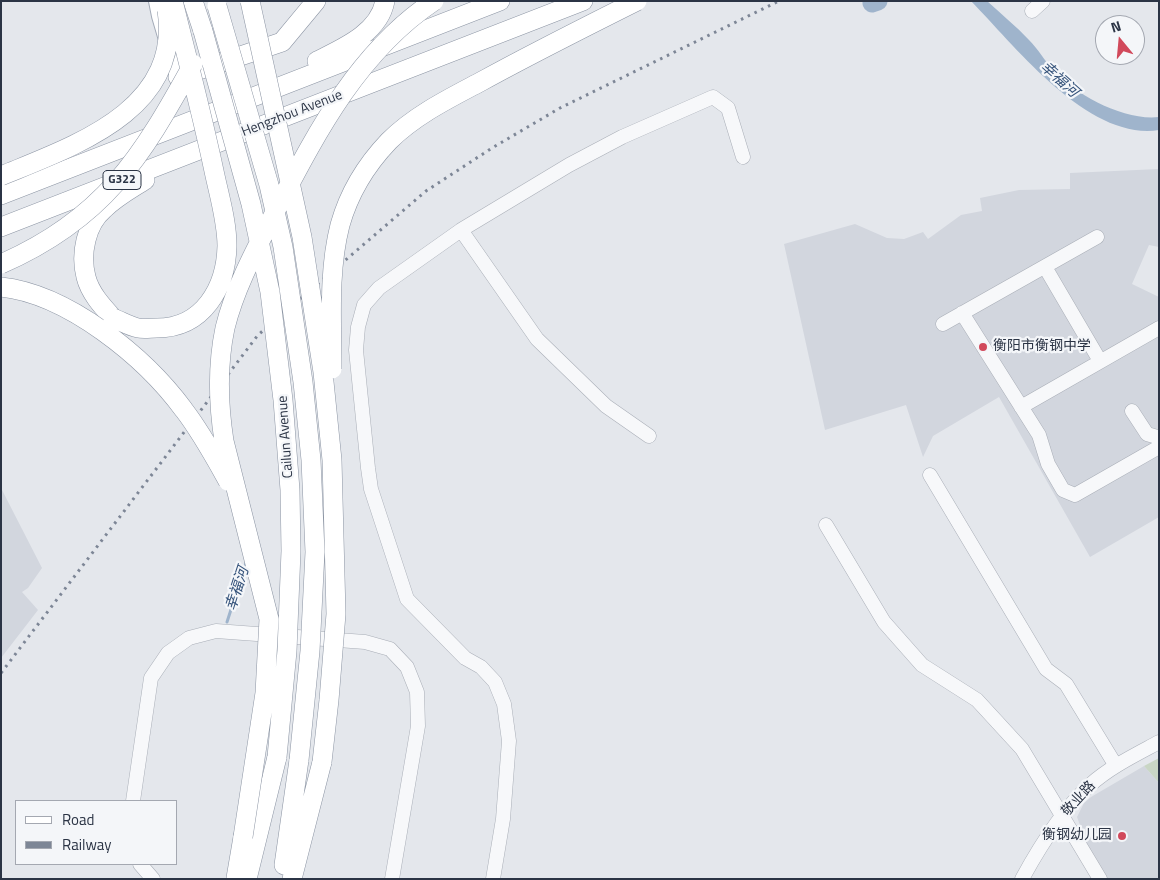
<!DOCTYPE html>
<meta charset="utf-8">
<style>
body{margin:0}
#map{position:relative;width:1160px;height:880px;overflow:hidden;background:#e4e7ec;font-family:"Titillium Web",sans-serif}
canvas{display:block}
.frame{position:absolute;inset:0;border:2px solid #2b3445;pointer-events:none}
.legend{position:absolute;left:15px;top:800px;width:162px;height:65px;box-sizing:border-box;background:#f4f6f9;border:1px solid #a4a8b1;margin:0;padding:6px 9px;list-style:none;font-size:15px;color:#2b3445}
.legend li{display:flex;align-items:center;gap:10px;height:25px}
.legend b{width:25px;border:1px solid #a4a8b1}
.north{position:absolute;left:1095px;top:15px;width:50px;height:50px;box-sizing:border-box;background:#f4f6f9;border:1px solid #a4a8b1;border-radius:50%;rotate:343deg;font-size:14px;font-weight:700;line-height:20px;text-align:center;color:#2b3445}
.north::after{content:'';display:block;margin:auto;width:18px;height:22px;background:#d1495b;clip-path:polygon(50% 0,100% 100%,50% 72%,0 100%)}
</style>
<div id="map">
<canvas width="1160" height="880"></canvas>
<div class="frame"></div>
<ul class="legend">
<li><b style="height:6px;background:#fff"></b>Road</li>
<li><b style="height:6px;background:#7d8696"></b>Railway</li>
</ul>
<div class="north">N</div>
</div>
<script>
const g = document.querySelector('canvas').getContext('2d');
g.lineJoin = 'round';
function fillPath(path, color) {
  g.fillStyle = color;
  g.fill(path, 'evenodd');
}
function stroke(path, color, width, dash) {
  g.strokeStyle = color;
  g.lineWidth = width;
  g.lineCap = dash ? 'butt' : 'round';
  g.setLineDash(dash || []);
  g.stroke(path);
}
function write(font, color, halo, rows, align = 'center') {
  g.font = font + ' "Titillium Web","Noto Sans SC",sans-serif';
  g.lineWidth = 4.5;
  g.setLineDash([]);
  g.textBaseline = 'middle';
  g.strokeStyle = halo;
  g.fillStyle = color;
  for (const [text, x, y, turn = 0] of rows) {
    g.save();
    g.translate(x, y);
    g.rotate((+turn || 0) * Math.PI / 180);
    g.textAlign = isNaN(turn) ? turn : align;
    if (halo) g.strokeText(text, 0, 0);
    g.fillText(text, 0, 0);
    g.restore();
  }
}
fillPath(new Path2D(`
 M1159 169V247L1149 245 1132 284 1159 297V517L1090 557 999 397 933 436 923 457 906 405 825 430 784 244 855 224 887 238 904 239 923 232 928 239 961 215 982 211 980 198 1019 190 1070 189V173Z
 M1 488 42 568 28 588 22 592 38 610 1 658Z
 M1144 766 1159 783V879H1105L1091 855 1077 817 1084 803 1091 797Z`), '#d2d6de');
fillPath(new Path2D(`
 M1159 758V783L1144 766Z`), '#c9d6c5');
fillPath(new Path2D(`
 M971 1H987C1001 14 1016 26 1029 40 1038 49 1045 61 1053 70 1076 95 1124 121 1159 117V130C1088 141 1016 47 971 1Z`), '#9fb4cc');
stroke(new Path2D(`
 M227 622 246 563`), '#9fb4cc', 3);
stroke(new Path2D(`
 M872 3 878 1`), '#9fb4cc', 19);
const minor = new Path2D(`
 M1032 11 1043 1
 M461 230 537 339 606 406 649 436
 M1045 267 1100 361
 M962 313 1039 435 1048 464 1063 490 1075 495 1159 447
 M943 324 1097 237
 M1021 407 1159 328
 M1132 411 1147 434 1157 437 1159 441
 M930 475 1046 669 1066 684 1116 766
 M826 525 884 622 922 665 977 700 1022 749 1100 879
 M133 801 151 678 168 653 189 638 216 631 365 642 390 649 407 667 417 692 418 726 392 879
 M140 864 153 879
 M493 879 503 819 509 741 504 704 495 682 481 667 465 658 407 599 371 489 368 468 356 350 358 327 364 305 379 288 461 230 569 165 622 137 713 97 728 108 743 157
 M1022 879C1040 846 1062 810 1090 785 1110 767 1135 755 1159 742`);
const major = new Path2D(`
 M157 1 160 16 178 77`);
const highway = new Path2D(`
 M193 1 203 31
 M317 61C343 48 379 33 385 1
 M178 77 282 42 316 1
 M1 195 500 1
 M1 227 583 1
 M113 318C102 306 90 293 86 277 80 254 86 224 104 209 116 197 131 189 145 180
 M284 865 299 760
 M236 878 243 837
 M247 879 277 757
 M292 879 322 762`);
stroke(minor, '#a9aeb7', 15);
stroke(major, '#a3abb8', 18);
stroke(highway, '#8b94a3', 20);
stroke(minor, '#f7f8fa', 14);
stroke(major, '#fff', 16);
stroke(highway, '#fff', 19);
stroke(new Path2D(`
 M1 673 258 335 426 191 492 148 560 108 779 1`), '#7d8696', 3, [2.5, 5]);
const highwayBridge = new Path2D(`
 M250 1 302 237 323 372 332 460 336 614 329 700 322 762
 M217 6 269 185 283 247 303 382 311 460 315 552 310 651 299 760
 M203 31 251 204 270 292 283 400 290 490 291 551 287 651 277 757
 M1 176C76 145 182 110 167 10
 M1 264C104 219 141 158 193 64
 M1 287C68 294 145 357 184 410 201 432 214 456 228 481
 M113 318C121 321 129 326 138 328 143 329 151 328 157 328 203 328 226 288 227 246 227 221 219 195 214 171 202 114 187 58 173 1
 M332 369C332 321 328 272 340 225 349 193 366 165 389 141 415 115 450 98 482 81 533 53 585 27 637 1
 M243 837 265 693 269 619 224 441C218 402 217 366 225 328 235 287 257 247 276 210 317 132 358 52 434 1`);
stroke(highwayBridge, '#8b94a3', 20, []);
stroke(highwayBridge, '#fff', 19);
for (const [x, y, r, color] of [
 [983,347,5,"#d1495b"],
 [1122,836,5,"#d1495b"]
]) {
  const dot = new Path2D();
  dot.arc(x, y, r, 0, 2 * Math.PI);
  g.fillStyle = color;
  g.fill(dot);
  stroke(dot, '#f4f6f9', 2);
}
for (const [x, y, w] of [
 [122,180,38]
]) {
  const box = new Path2D();
  box.roundRect(x - w / 2, y - 9.5, w, 19, 4);
  g.fillStyle = '#f4f6f9';
  g.fill(box);
  stroke(box, '#2b3445', 1);
}
write('bold 12px', '#2b3445', null, [
 ["G322",122,180]
]);
write('14px', '#2b3445', '#f4f6f9', [
 ["Hengzhou Avenue",292,114,-21],
 ["Cailun Avenue",286,437,-94],
 ["敬业路",1079,799,-47]
]);
write('14px', '#2b3445', '#f4f6f9', [
 ["衡阳市衡钢中学",993,347],
 ["衡钢幼儿园",1112,836,"right"]
], 'left');
write('italic 15px', '#34527a', '#f4f6f9', [
 ["幸福河",1059,80,42],
 ["幸福河",238,589,-72]
]);
</script>
